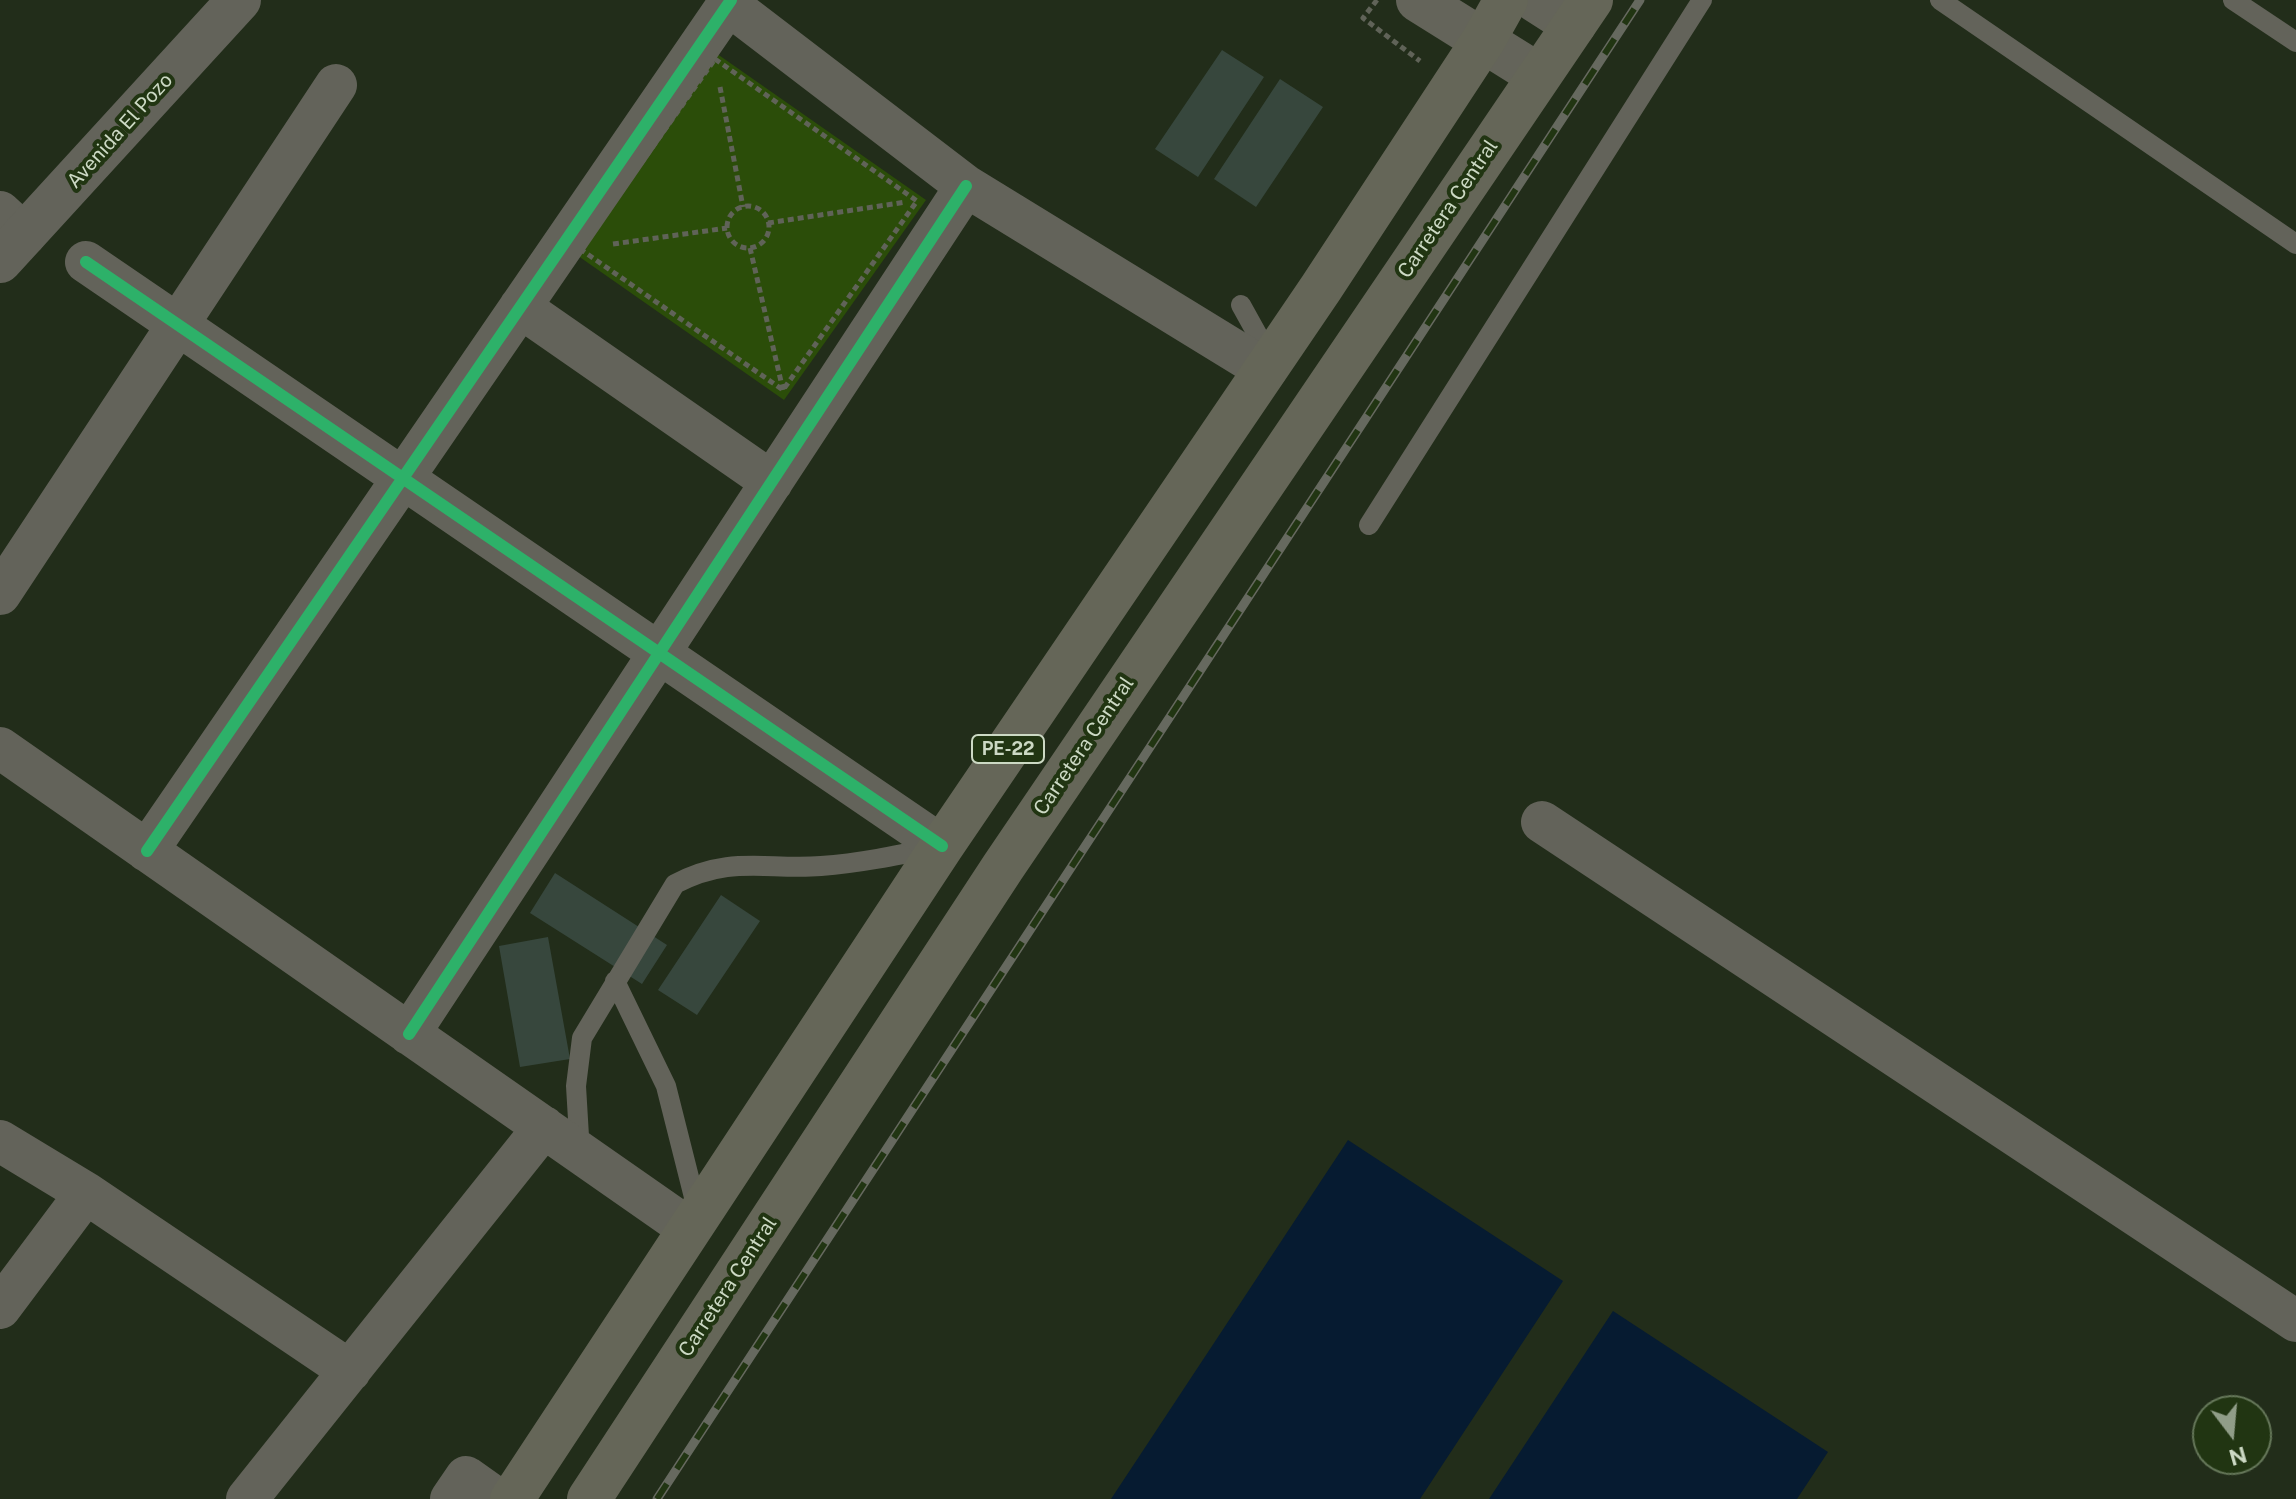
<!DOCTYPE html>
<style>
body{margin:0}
#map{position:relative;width:2296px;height:1499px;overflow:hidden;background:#222d1a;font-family:"Public Sans",sans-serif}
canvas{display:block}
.north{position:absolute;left:2192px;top:1395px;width:80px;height:80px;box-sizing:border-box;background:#213512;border:2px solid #657759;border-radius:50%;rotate:164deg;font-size:22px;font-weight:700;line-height:32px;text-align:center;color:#ccd9c4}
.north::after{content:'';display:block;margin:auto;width:28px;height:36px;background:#909d88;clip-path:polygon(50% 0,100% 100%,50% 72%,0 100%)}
</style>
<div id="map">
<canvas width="2296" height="1499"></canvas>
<div class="north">N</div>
</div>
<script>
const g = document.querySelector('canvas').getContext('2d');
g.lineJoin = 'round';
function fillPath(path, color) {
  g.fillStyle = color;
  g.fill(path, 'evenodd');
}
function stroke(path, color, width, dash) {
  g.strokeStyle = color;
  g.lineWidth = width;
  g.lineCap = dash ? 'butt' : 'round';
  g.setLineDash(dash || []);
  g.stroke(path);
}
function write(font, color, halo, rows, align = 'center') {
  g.font = font + ' "Public Sans",sans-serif';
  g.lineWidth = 8;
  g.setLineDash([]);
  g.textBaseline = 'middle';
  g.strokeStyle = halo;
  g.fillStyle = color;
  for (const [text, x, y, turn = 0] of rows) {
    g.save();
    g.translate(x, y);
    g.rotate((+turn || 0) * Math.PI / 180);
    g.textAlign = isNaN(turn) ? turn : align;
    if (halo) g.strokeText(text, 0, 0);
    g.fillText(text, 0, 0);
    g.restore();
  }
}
fillPath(new Path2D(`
 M713 51 926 200 784 400 571 251Z`), '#2b4d09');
fillPath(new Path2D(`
 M1348 1140 1563 1281 1420 1499H1111Z
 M1613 1311 1828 1452 1797 1499H1489Z`), '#061b31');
fillPath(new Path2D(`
 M1222 50 1264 77 1198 177 1155 149Z
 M1280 79 1323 107 1256 207 1214 179Z
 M555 873 667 945 642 984 530 913Z
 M721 895 760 921 697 1015 658 990Z
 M548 937 570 1059 520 1067 499 946Z`), '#37473d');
stroke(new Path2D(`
 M1377 0 1363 18 1420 61
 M715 59 917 201 783 390 580 249Z
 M720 87 743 207
 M727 227a21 21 0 1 1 42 0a21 21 0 1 1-42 0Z
 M768 223 906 202
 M613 244 727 228
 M750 248 783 390`), '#606358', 5, [6, 4]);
stroke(new Path2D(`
 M1940 0 2296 244
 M2233 0 2296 42
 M1241 305 1272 361
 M1369 525 1702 0
 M615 981 666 1086 698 1213
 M580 1153 576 1086 582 1038 675 884C730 855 765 870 821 866 861 863 899 855 938 847`), '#63635a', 20);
stroke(new Path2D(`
 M728 4 966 186 1266 370
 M0 212 25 235
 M86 262 942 846
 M520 307 772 482
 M0 594 336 85
 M0 748 688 1228
 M1542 822 2296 1321
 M147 851 731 0
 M409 1034 966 186
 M0 1141 86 1193 350 1371
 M0 1308 86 1193
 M247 1499 544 1127
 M451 1499 466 1477 497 1499`), '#63635a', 42);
stroke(new Path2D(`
 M0 261 239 0`), '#63635a', 44);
stroke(new Path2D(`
 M1418 0 1538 75
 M1535 0 1574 25`), '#64645a', 44);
stroke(new Path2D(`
 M512 1499 942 846 1321 288 1483 41 1506 0
 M589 1499 1003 867 1591 0`), '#656658', 44);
const rail = new Path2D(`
 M657 1499 1640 0`);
stroke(rail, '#66695f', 9);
stroke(rail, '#213512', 6, [18]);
stroke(new Path2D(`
 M86 262 942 846
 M147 851 731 0
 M409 1034 966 186`), '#2db169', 12);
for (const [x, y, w] of [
 [1008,749,72]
]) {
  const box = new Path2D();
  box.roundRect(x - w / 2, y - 14, w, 28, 6);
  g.fillStyle = '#213512';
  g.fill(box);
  stroke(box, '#ccd9c4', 2);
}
write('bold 18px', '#ccd9c4', null, [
 ["PE-22",1008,749]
]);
write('20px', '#ccd9c4', '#213512', [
 ["Avenida El Pozo",120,131,-48],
 ["Carretera Central",1448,209,-56],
 ["Carretera Central",1084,746,-56],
 ["Carretera Central",728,1287,-57]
]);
</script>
